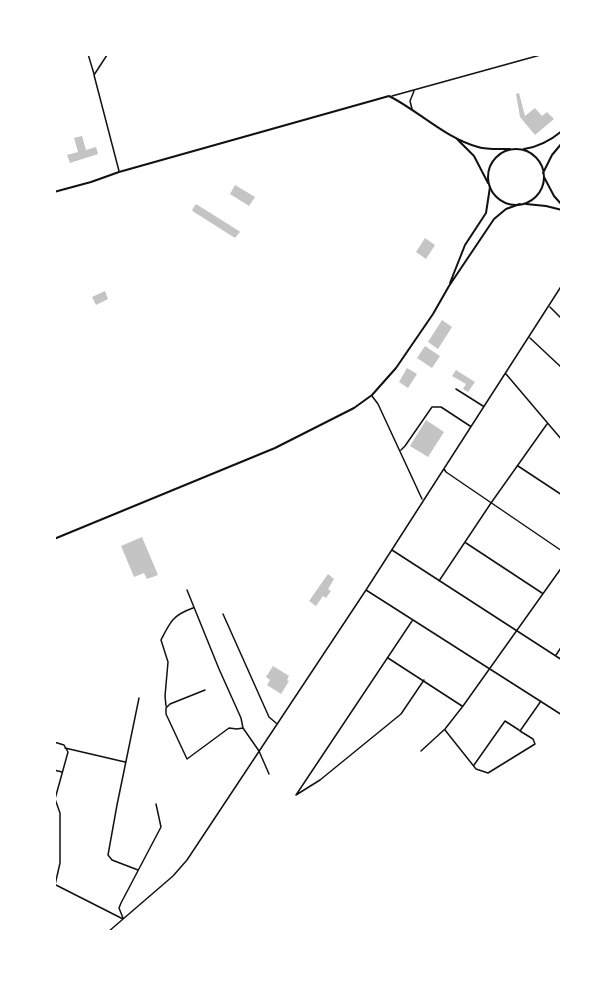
<!DOCTYPE html>
<style>
body{margin:0}
#map{position:relative;width:616px;height:986px;overflow:hidden;background:#fff;font-family:Helvetica,sans-serif}
canvas{display:block}
.frame{position:absolute;inset:0;border:56px solid #fff;pointer-events:none}
</style>
<div id="map">
<canvas width="616" height="986"></canvas>
<div class="frame"></div>
</div>
<script>
const g = document.querySelector('canvas').getContext('2d');
g.lineJoin = 'round';
function fillPath(path, color) {
  g.fillStyle = color;
  g.fill(path, 'evenodd');
}
function stroke(path, color, width, dash) {
  g.strokeStyle = color;
  g.lineWidth = width;
  g.lineCap = dash ? 'butt' : 'round';
  g.setLineDash(dash || []);
  g.stroke(path);
}
fillPath(new Path2D(`
 M519 93 525 116 535 108 542 116 547 112 554 119 535 135 520 117 516 94Z
 M82 136 86 150 96 147 98 154 70 163 67 155 78 152 74 138Z
 M235 185 255 197 249 206 230 194Z
 M196 204 239 231 240 232 235 238 194 212 192 210Z
 M425 238 435 245 426 259 416 252Z
 M105 291 108 299 96 305 92 297Z
 M442 320 452 327 438 349 428 342Z
 M425 346 440 356 432 368 417 358Z
 M407 368 417 374 408 388 399 382Z
 M456 370 475 382 468 392 463 389 466 384 452 376Z
 M426 420 444 432 428 457 410 446Z
 M142 537 158 575 147 579 144 573 134 577 121 546Z
 M328 574 334 579 328 589 331 591 326 598 323 596 316 606 309 601Z
 M273 666 289 676 287 680 289 681 281 694 267 685 270 680 266 677Z`), '#c4c4c4');
stroke(new Path2D(`
 M88 54 94 74
 M112 54 107 55 94 75 119 171
 M392 96 544 54
 M412 109 410 101 414 91
 M550 307 562 319
 M530 338 562 368
 M506 374 562 440
 M456 389 483 406
 M372 396 378 404 422 499
 M401 450 405 446 432 407H441L470 426
 M518 466 562 495
 M444 469 446 472 562 551
 M466 543 542 593
 M392 550 562 660
 M439 581 491 503 547 424
 M187 590 219 669 241 718 243 728 259 751 269 774
 M366 590 562 715
 M223 614 269 717 276 723
 M556 655 562 646
 M388 658 462 706
 M205 690 170 704 166 708V714L187 759 229 728 237 729 243 728
 M166 706 165 696 168 662 161 640C170 622 173 615 193 608
 M445 730 476 769 488 773 535 744 533 739 520 731 541 701
 M54 742 64 745 68 752 55 799 60 813V863L55 885
 M65 748 125 762
 M421 751 445 729 463 706 562 567
 M474 765 505 721 519 730
 M54 770 62 772
 M296 795 412 621
 M296 795 320 780 401 714 424 680
 M138 870 112 860 108 855 117 805 139 698
 M54 884 123 919
 M123 918 119 908 121 903 161 827 156 804
 M108 932 173 876 187 860 366 590 562 285`), '#111', 1.5);
stroke(new Path2D(`
 M450 283 465 245 486 213 490 187
 M54 539 275 448 354 408 372 395 396 368 433 314 449 286 494 219 506 209 520 204`), '#111', 2);
stroke(new Path2D(`
 M457 139 474 156 488 183
 M524 149C539 147 551 140 562 131
 M488 177a28 28 0 1 1 56 0a28 28 0 1 1-56 0Z
 M543 173 552 155 562 143
 M544 177 554 196 562 205
 M54 192 91 182 119 172 389 96C419 111 445 138 478 147 488 150 500 149 510 149
 M526 204 546 206 562 210`), '#111', 2);
</script>
